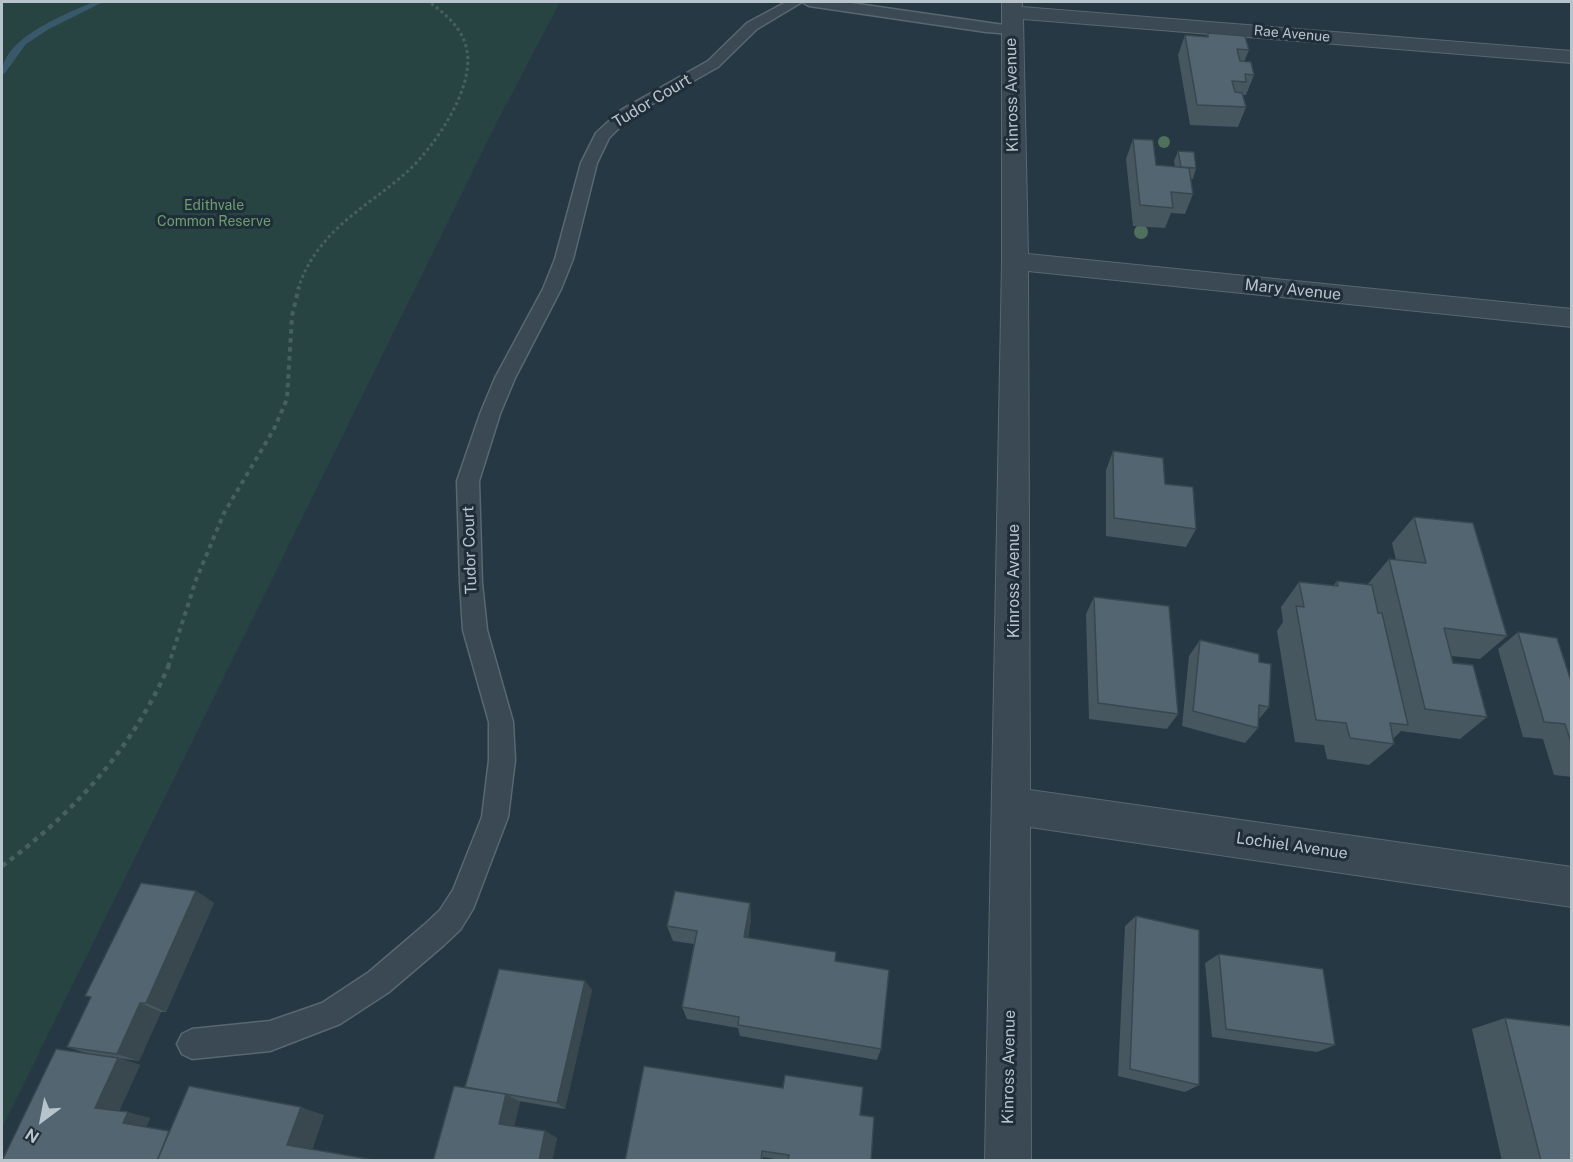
<!DOCTYPE html>
<style>
body{margin:0}
#map{position:relative;width:1573px;height:1162px;overflow:hidden;background:#263843;font-family:"Public Sans",sans-serif}
canvas{display:block}
.frame{position:absolute;inset:0;border:3px solid #b8c4cc;pointer-events:none}
.north{position:absolute;left:12px;top:1090px;width:60px;height:60px;-webkit-text-stroke:4px #1f2e38;paint-order:stroke;rotate:212deg;font-size:16px;font-weight:700;line-height:24px;text-align:center;color:#b8c4cc}
.north::after{content:'';display:block;margin:auto;width:21px;height:27px;background:#b8c4cc;clip-path:polygon(50% 0,100% 100%,50% 72%,0 100%)}
</style>
<div id="map">
<canvas width="1573" height="1162"></canvas>
<div class="frame"></div>
<div class="north">N</div>
</div>
<script>
const g = document.querySelector('canvas').getContext('2d');
g.lineJoin = 'round';
function fillPath(path, color) {
  g.fillStyle = color;
  g.fill(path, 'evenodd');
}
function stroke(path, color, width, dash) {
  g.strokeStyle = color;
  g.lineWidth = width;
  g.lineCap = dash ? 'butt' : 'round';
  g.setLineDash(dash || []);
  g.stroke(path);
}
function write(font, color, halo, rows, align = 'center') {
  g.font = font + ' "Public Sans",sans-serif';
  g.lineWidth = 6;
  g.setLineDash([]);
  g.textBaseline = 'middle';
  g.strokeStyle = halo;
  g.fillStyle = color;
  for (const [text, x, y, turn = 0] of rows) {
    g.save();
    g.translate(x, y);
    g.rotate((+turn || 0) * Math.PI / 180);
    g.textAlign = isNaN(turn) ? turn : align;
    if (halo) g.strokeText(text, 0, 0);
    g.fillText(text, 0, 0);
    g.restore();
  }
}
fillPath(new Path2D(`
 M2 2H560L498 120 2 1128Z`), '#284442');
fillPath(new Path2D(`
 M93 2H103L49 29 26 44 5 73 2 74C2 38 66 14 93 2Z`), '#39586a');
const lane = new Path2D(`
 M786 2H802L757 29 718 67 631 116 609 138 597 163 573 259 561 289 515 378 500 414 479 481 482 583 487 630 513 722 515 760 508 817 473 909 460 930 444 945 389 992 340 1024 270 1051 192 1059 182 1054 177 1044 182 1034 192 1029 270 1021 322 1003 369 972 424 925 440 910 453 890 482 817 489 760V722L463 630 460 583 457 481 480 414 495 378 543 289 555 259 581 163 596 133 621 110 708 61 747 23Z
 M802 2H844L1011 26 1018 30 1011 34 986 32 809 6Z`);
const street = new Path2D(`
 M1002 2H1022V7L1572 51V63L1023 19 1028 254 1572 309V327L1028 271 1030 790 1572 867V907L1030 827 1031 1160H985L1002 261Z`);
stroke(lane, '#596770', 3);
stroke(street, '#596770', 2);
stroke(new Path2D(`
 M298 289C304 270 314 253 328 238 351 212 383 194 408 171 435 146 474 89 467 51 464 30 446 14 429 2`), '#46605d', 3, [3, 3]);
stroke(new Path2D(`
 M168 667 196 580 224 513 274 429 287 399 292 316 299 287`), '#46605d', 4, [4.5, 4.5]);
stroke(new Path2D(`
 M2 866C74 813 133 748 169 665`), '#46605d', 4.5, [5, 5]);
fillPath(lane, '#3a4953');
fillPath(street, '#3a4953');
g.fillStyle = '#4e705c';
for (const [x, y, r] of [
 [1164,142,6],
 [1141,232,7]
]) {
  g.beginPath();
  g.arc(x, y, r, 0, 2 * Math.PI);
  g.fill();
}
fillPath(new Path2D(`
 M1208 33 1249 50 1244 62 1254 75 1246 95H1243L1246 107 1238 127 1190 125 1178 55 1185 35 1206 37Z
 M1133 139 1156 165 1175 167 1174 161 1178 151 1196 168 1193 179H1191L1193 194 1185 214 1171 213 1165 228 1133 226 1126 159Z
 M1113 451 1165 484 1196 529 1186 547 1106 536V470Z
 M1414 517 1507 636 1480 659 1452 656 1453 663 1487 717 1460 739 1401 731 1393 739 1394 744 1369 765 1327 759 1324 745 1295 742 1277 631 1283 622 1281 607 1299 582 1333 586 1337 581 1367 585 1389 559 1396 560 1392 543Z
 M1094 597 1178 714 1167 729 1089 719 1086 614Z
 M1518 632 1570 678H1572V777L1554 775 1543 739 1523 737 1498 649Z
 M1200 640 1259 662 1269 707 1259 719 1258 728 1245 743 1182 726 1189 656Z
 M196 891 214 903 166 1012H161L139 1061 118 1058 140 1065 119 1111 150 1118 146 1127 169 1131 324 1115 312 1149 2 1161 89 1054 67 1047 91 998 85 996Z
 M750 903 751 919 748 938 835 961 881 1049 877 1060 740 1036 738 1028 687 1019 682 1007 694 944 673 941 667 926Z
 M1136 916 1199 1085 1185 1092 1118 1076 1125 926Z
 M1219 954 1335 1045 1317 1052 1212 1037 1205 963Z
 M585 981 592 990 565 1109 519 1101 520 1102 514 1126 545 1131 557 1138 552 1161H433L465 1087Z
 M1505 1018 1572 1161H1502L1472 1029Z
 M860 1115 871 1161H787L763 1157V1161H625Z`), '#475760');
fillPath(new Path2D(`
 M196 891 214 903 166 1012 146 1003Z
 M750 903 751 919 746 952 744 937Z
 M585 981 592 990 565 1109 557 1103Z
 M140 1003 161 1012 139 1061 117 1054Z
 M118 1058 140 1065 118 1113 95 1108Z
 M506 1094 520 1102 513 1131 499 1124Z
 M301 1107 324 1115 312 1151 287 1145Z
 M128 1112 150 1118 146 1128 123 1123Z
 M545 1131 557 1138 552 1161H539Z`), '#39474e');
const building = new Path2D(`
 M1208 33 1245 36 1249 50 1237 49 1240 61 1251 62 1254 75 1245 74 1246 82 1232 81 1235 92 1242 93 1246 107 1197 105 1185 35 1208 37Z
 M1133 139 1153 140 1156 165 1189 168 1193 194 1171 192 1173 208 1140 205Z
 M1178 151 1194 152 1196 168 1181 167Z
 M1113 451 1163 458 1165 484 1193 487 1196 529 1114 518Z
 M1414 517 1473 523 1507 636 1444 628 1453 663 1473 665 1487 717 1425 709 1389 559 1426 563Z
 M1337 581 1372 585 1378 613H1382L1408 725 1390 723 1394 744 1350 738 1346 723 1316 720 1296 606 1304 607 1299 582 1338 586Z
 M1094 597 1169 606 1178 714 1098 703Z
 M1518 632 1557 638 1570 678H1572V745L1565 724 1544 722Z
 M1200 640 1259 654V662L1271 664 1269 707 1259 705 1258 728 1193 711Z
 M141 883 196 891 146 1003H140L117 1054 67 1047 91 997 85 996Z
 M675 891 750 903 744 937 836 952 835 961 889 970 881 1049 738 1025 739 1017 682 1007 697 931 667 926Z
 M1136 916 1199 930V1085L1130 1069Z
 M1219 954 1323 969 1335 1045 1226 1029Z
 M499 969 585 981 557 1103 465 1087Z
 M1505 1018 1572 1026V1161H1541Z
 M56 1049 118 1058 95 1108 128 1112 123 1123 169 1131 157 1161H2Z
 M644 1066 783 1088 785 1075 863 1087 860 1115 874 1117 871 1161H788L789 1155 762 1151 761 1161H625Z
 M189 1086 301 1107 287 1145 380 1161H157Z
 M454 1086 506 1094 499 1124 545 1131 539 1161H433Z`);
fillPath(building, '#526570');
stroke(building, '#39474e', 1.5);
write('14px', '#b8c4cc', '#1f2e38', [
 ["Rae Avenue",1292,34,5]
]);
write('14px', '#6e9e70', '#1f2e38', [
 ["Edithvale",214,206],
 ["Common Reserve",214,222]
]);
write('16px', '#b8c4cc', '#1f2e38', [
 ["Kinross Avenue",1012,95,-91],
 ["Tudor Court",652,101,-31],
 ["Mary Avenue",1293,290,6],
 ["Tudor Court",470,550,-92],
 ["Kinross Avenue",1014,581,-90],
 ["Lochiel Avenue",1292,846,8],
 ["Kinross Avenue",1009,1067,-89]
]);
</script>
